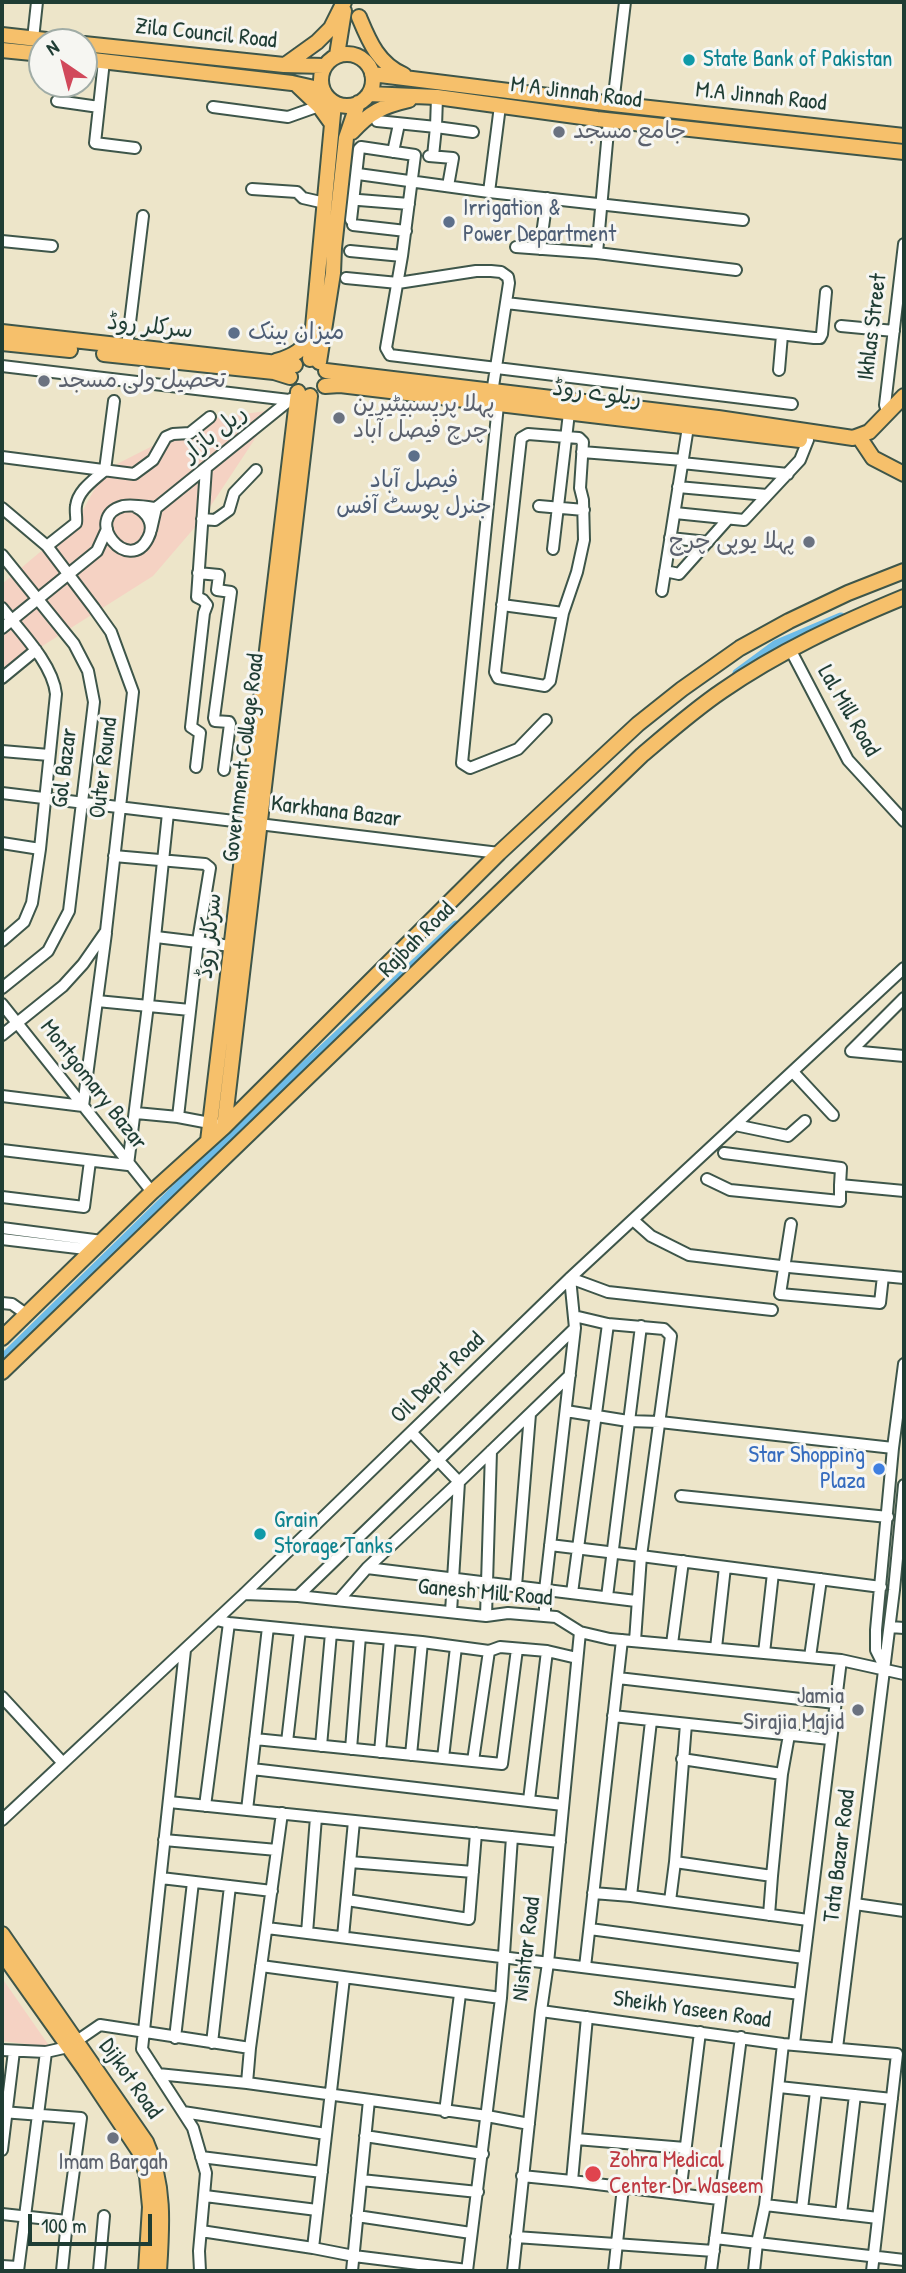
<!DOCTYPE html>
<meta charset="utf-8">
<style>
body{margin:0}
#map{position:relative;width:906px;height:2273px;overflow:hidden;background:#ede5c9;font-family:"Patrick Hand",sans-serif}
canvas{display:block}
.frame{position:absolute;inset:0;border:4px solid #1f3d34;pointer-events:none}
.north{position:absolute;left:28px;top:28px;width:70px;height:70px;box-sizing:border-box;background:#f6f6f2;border:2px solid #a0aca6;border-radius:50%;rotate:325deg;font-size:19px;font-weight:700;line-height:28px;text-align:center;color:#1f3d34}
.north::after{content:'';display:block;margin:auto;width:24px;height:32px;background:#d1495b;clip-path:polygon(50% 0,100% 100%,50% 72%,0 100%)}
.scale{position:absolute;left:28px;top:2214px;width:124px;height:32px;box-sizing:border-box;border:4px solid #1f3d34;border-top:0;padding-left:9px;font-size:21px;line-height:24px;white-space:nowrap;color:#1f3d34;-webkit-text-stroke:5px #f6f6f2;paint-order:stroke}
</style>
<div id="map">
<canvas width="906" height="2273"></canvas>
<div class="frame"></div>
<div class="north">N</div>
<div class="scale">100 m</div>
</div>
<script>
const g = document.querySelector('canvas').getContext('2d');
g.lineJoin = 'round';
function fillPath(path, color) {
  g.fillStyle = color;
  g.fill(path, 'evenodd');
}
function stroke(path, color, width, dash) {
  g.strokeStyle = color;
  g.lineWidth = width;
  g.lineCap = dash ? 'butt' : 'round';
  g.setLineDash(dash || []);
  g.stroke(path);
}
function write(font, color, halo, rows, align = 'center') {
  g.font = font + ' "Patrick Hand","Playpen Sans Arabic",sans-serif';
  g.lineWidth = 6;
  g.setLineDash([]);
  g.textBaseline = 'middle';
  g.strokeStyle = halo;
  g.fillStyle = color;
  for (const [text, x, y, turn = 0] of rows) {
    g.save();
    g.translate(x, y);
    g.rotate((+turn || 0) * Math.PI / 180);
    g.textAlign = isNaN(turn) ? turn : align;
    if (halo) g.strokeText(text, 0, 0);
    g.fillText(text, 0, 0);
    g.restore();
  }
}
fillPath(new Path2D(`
 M274 410 202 519 153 576 36 650 2 676V584L77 521 105 470 206 419Z
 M2 1978 50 2047 2 2041Z`), '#f5d2c3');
stroke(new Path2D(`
 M737 673 775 645 841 617
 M2 1359 237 1129 456 925`), '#6dbbe7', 9);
const minor = new Path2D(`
 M33 39 37 2
 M104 61 95 143 135 148
 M57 101 99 107
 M613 104 625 2
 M213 107 288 117 319 106
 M377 121 436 127 437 97
 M393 152 399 124
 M429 156 453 158 448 186
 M433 156 436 127 473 132
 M358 174 489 192 743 220
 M252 189 297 192 303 198 325 203
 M489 192 500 106
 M359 200 409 204
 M351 220 359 149 361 147 415 155 402 256 386 348 390 355 792 404
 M353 225 406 231
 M2 241 52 246
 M516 247 597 253 736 270
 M540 249 547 198
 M350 251 402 256
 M597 253 609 120
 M346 278 398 283 476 271H491L501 272 508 277 509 283 492 393
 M506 303 814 338H820L822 334 826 292
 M841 326 894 331
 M127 347 143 216
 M2 366 289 400
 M779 370 782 335
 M498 405 462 763 470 768 518 749 546 720
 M888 414 885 405 904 244
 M528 434 579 438 583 442 580 488 583 500 584 540 577 572 563 613 550 681 545 686 498 678 495 672 521 438Z
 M582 452 683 460
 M2 457 134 474 153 460 166 437 173 434 190 433 210 417
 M682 463 788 474
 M678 487 767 495
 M539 506 584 510
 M136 507C148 513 155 525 148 538 129 576 81 518 123 506 133 504 146 507 156 508
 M2 508 47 546 94 608 111 632 133 692 106 931 83 964 63 986 2 1035
 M675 513 744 520 800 460 808 440
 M202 519 215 520 229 510 234 493 256 470
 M151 530 156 508 291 399
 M670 538 708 542
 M47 546 76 523C77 518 75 512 76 506 78 490 94 480 105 470L114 401
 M553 549 569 413
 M2 555 74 644 88 671 94 702 69 911 48 951 2 988
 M665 571 679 574 728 519
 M198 573 219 575 217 590 231 592 214 718 215 721 229 722 230 724 224 770
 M662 591 688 427
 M502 605 563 613
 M2 608C20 631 53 664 56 694L40 849 32 903 24 922 2 941
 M2 628 97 551 107 529
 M790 649 848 760 904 821
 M2 678 36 650
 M2 751 49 755
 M196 767 200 733 191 727 204 613 207 605 203 600 197 597 206 468
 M2 793 499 853
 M2 843 40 849
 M114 856 205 864 210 868 198 941 178 1117
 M156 937 231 946
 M904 998 851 1051 904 1056
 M97 1001 190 1010
 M2 1004 152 1192
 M793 1072 833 1115
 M2 1096 83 1106 106 933
 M136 1113 178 1117 215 1124
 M735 1125 788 1136 805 1121
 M2 1150 128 1165 148 1005 168 813
 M724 1153 841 1168 840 1185 904 1191
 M707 1179 730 1190 840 1201V1185
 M2 1197 84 1207 90 1161
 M633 1220 651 1236 689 1255 789 1267 904 1278
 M791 1224 780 1294 880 1303 883 1276
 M2 1228 102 1241
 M2 1239 94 1250
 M2 1303 12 1304 26 1314
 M574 1316 608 1324 664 1329 671 1336 641 1556 881 1587
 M566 1411 628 1421 660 1422 893 1448
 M412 1433 459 1482 451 1612
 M681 1496 888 1517
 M550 1545 641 1556 635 1641
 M367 1568 636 1601
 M516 1586 530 1414
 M572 1593 608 1324
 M244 1594 298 1596 486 1616 508 1613 556 1617 580 1632 610 1639 841 1660 904 1674
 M298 1596 575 1328
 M607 1597 641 1326
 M339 1600 367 1568 459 1482 570 1375
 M545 1615V1590L575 1328 570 1278 608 1292 772 1310
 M486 1616 491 1451
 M217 1620 229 1623 422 1642 489 1651 500 1647 547 1651 577 1658
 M890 1627 904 1628
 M672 1644 683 1561
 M716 1648 725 1567
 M185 1650 142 2049 193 2128 206 2173 199 2251 200 2271
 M764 1653 773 1573
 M810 1657 821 1579
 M884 1666 876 1650V1630L893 1448 904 1364
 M618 1678 835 1703
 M2 1697 63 1763
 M613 1716 830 1739
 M651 1721 631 1896 808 1920
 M686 1724 675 1862 772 1876 782 1774 789 1735
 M255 1739 502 1764 517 1649
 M287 1742 300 1630
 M321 1746 331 1633
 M351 1749 360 1636
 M380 1752 390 1639
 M411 1755 422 1642
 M443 1758 456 1647
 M682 1759 782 1774
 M473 1761 489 1651
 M252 1769 563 1805
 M529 1800 547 1651
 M169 1802 560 1842
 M205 1806 229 1623
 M247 1810 268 1627
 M2 1820 244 1594 570 1278 904 968
 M164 1840 277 1850
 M350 1862 473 1872
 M161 1878 272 1891
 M593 1893 631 1896
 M347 1900 469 1919 476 1833
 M670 1901 675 1862
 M855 1904 904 1911
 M769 1915 772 1876
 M267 1928 800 1994 841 1660
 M590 1929 804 1958
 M307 1933 316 1817
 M343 1937 354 1821
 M261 1966 501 1998
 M585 1967 622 1640
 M344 1978 313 2248 354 2256 467 2270
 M541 2011 783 2044 897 2054 872 2271
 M587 2017 572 2181 719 2199
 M175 2038 193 1882
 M212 2043 230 1886
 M794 2044 800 1994
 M250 2048 247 2083 487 2116 529 2124
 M837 2048 894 1590 904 1485
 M2 2050 46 2052 68 2047 100 2025 250 2048 282 1813
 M158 2074 247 2083
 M779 2087 892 2099
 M2 2112 81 2118 67 2221
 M183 2112 326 2134
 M445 2112 460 1994
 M365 2136 483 2154
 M576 2139 685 2148
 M2 2150 14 2051
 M201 2157 322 2172
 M522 2176 572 2181
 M361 2180 478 2192
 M680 2194 700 2032
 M205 2196 317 2210
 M765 2205 878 2218
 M802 2209 816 2091
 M2 2214 67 2221 62 2271
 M841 2214 855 2095
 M357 2216 471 2233
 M201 2231 313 2248
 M516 2237 714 2251
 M715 2238 904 2260
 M2 2266 18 2267
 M18 2271 46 2052
 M99 2271 104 2216
 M352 2271 369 2100
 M467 2271 501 1998 512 1837
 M513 2271 541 2011 548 1963 580 1632
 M614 2271 623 2187
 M711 2271 741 2037
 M754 2271 757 2243 765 2205 783 2044`);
const major = new Path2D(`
 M359 17C369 41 378 64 404 75
 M2 35 64 42
 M84 44 284 65 324 66
 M2 50 42 54
 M321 80a26 26 0 1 1 52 0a26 26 0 1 1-52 0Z
 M337 55 344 11
 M84 59 292 83 323 90
 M285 65 317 42 331 28 344 2
 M372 74 613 104 904 136
 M298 86 319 106 332 124
 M369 94 437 97 597 119 904 152
 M352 132C370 112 383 106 409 100
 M2 332 295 365
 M2 343 70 350
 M104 354 274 372 290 377
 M310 359 334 103
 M276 361C294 356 303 350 312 335
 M319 362 333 273 334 248 346 138 358 103
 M326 371 718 418 853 438 869 432 904 396
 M325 386 340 385 800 440
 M859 437 873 458 904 474
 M224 1127 310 396
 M208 1141 298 392
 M2 1338 152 1192 224 1127 499 853 638 724 682 689 740 648 789 621 848 593 904 571
 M2 1372 642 755C668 733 694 710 722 691 778 652 841 623 904 597
 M2 1934 146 2142C165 2184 162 2226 159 2271
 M2 1953 85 2070 139 2151 147 2176 150 2207 146 2271`);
stroke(minor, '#3e564a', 14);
stroke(major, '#3e564a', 18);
stroke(minor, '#fff', 10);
stroke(major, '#f6c06b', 14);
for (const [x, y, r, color] of [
 [689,60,7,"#0f9aa8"],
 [559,132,7,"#6b7280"],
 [449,222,7,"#5c6f8a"],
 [234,333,7,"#5c6f8a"],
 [44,381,7,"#6b7280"],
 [339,418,7,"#6b7280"],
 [414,456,7,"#5c6f8a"],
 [809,542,7,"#6b7280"],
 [879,1469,7,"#3f7fe0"],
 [260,1534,7,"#0f9aa8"],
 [858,1710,7,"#6b7280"],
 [113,2138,7,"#6b7280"],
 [593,2174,9,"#e0444e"]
]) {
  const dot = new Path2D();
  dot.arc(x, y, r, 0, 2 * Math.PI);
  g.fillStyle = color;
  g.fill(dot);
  stroke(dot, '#f6f6f2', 2.5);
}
write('23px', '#1f3d34', '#f6f6f2', [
 ["Zila Council Road",206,34,6],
 ["M A Jinnah Raod",576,93,7],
 ["M.A Jinnah Raod",761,97,6],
 ["سرکلر روڈ",150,327,6],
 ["Ikhlas Street",873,327,-83],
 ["ریلوے روڈ",597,394,7],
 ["ریل بازار",215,434,-39],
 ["Lal Mill Road",848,711,60],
 ["Government College Road",244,758,-83],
 ["Gol Bazar",65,768,-83],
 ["Outer Round",104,768,-83],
 ["Karkhana Bazar",336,812,7],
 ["سرکلر روڈ",210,936,-84],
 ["Rajbah Road",417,940,-45],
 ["Montgomary Bazar",93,1085,52],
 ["Oil Depot Road",438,1378,-44],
 ["Ganesh Mill Road",485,1593,5],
 ["Tata Bazar Road",840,1856,-83],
 ["Nishtar Road",527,1949,-83],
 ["Sheikh Yaseen Road",692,2010,8],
 ["Dijkot Road",130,2079,55]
]);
write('23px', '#0d838f', '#f6f6f2', [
 ["State Bank of Pakistan",703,60],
 ["Grain",274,1521],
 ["Storage Tanks",274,1547]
], 'left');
write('23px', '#5b616d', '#f6f6f2', [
 ["جامع مسجد",573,132],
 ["تحصیل ولی مسجد",58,381],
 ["پہلا پریسبیٹیرین",353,405],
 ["چرچ فیصل آباد",353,431],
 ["پہلا یوپی چرچ",795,542,"right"],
 ["Jamia",844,1697,"right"],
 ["Sirajia Majid",844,1723,"right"],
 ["Imam Bargah",113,2163,"center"]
], 'left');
write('23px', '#4e5e75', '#f6f6f2', [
 ["Irrigation &",463,209],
 ["Power Department",463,235],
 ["میزان بینک",248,333],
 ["فیصل آباد",414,481,"center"],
 ["جنرل پوسٹ آفس",414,507,"center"]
], 'left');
write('23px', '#366cbe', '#f6f6f2', [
 ["Star Shopping",865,1456],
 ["Plaza",865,1482]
], 'right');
write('23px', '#be3a42', '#f6f6f2', [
 ["Zohra Medical",609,2161],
 ["Center Dr Waseem",609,2187]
], 'left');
</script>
